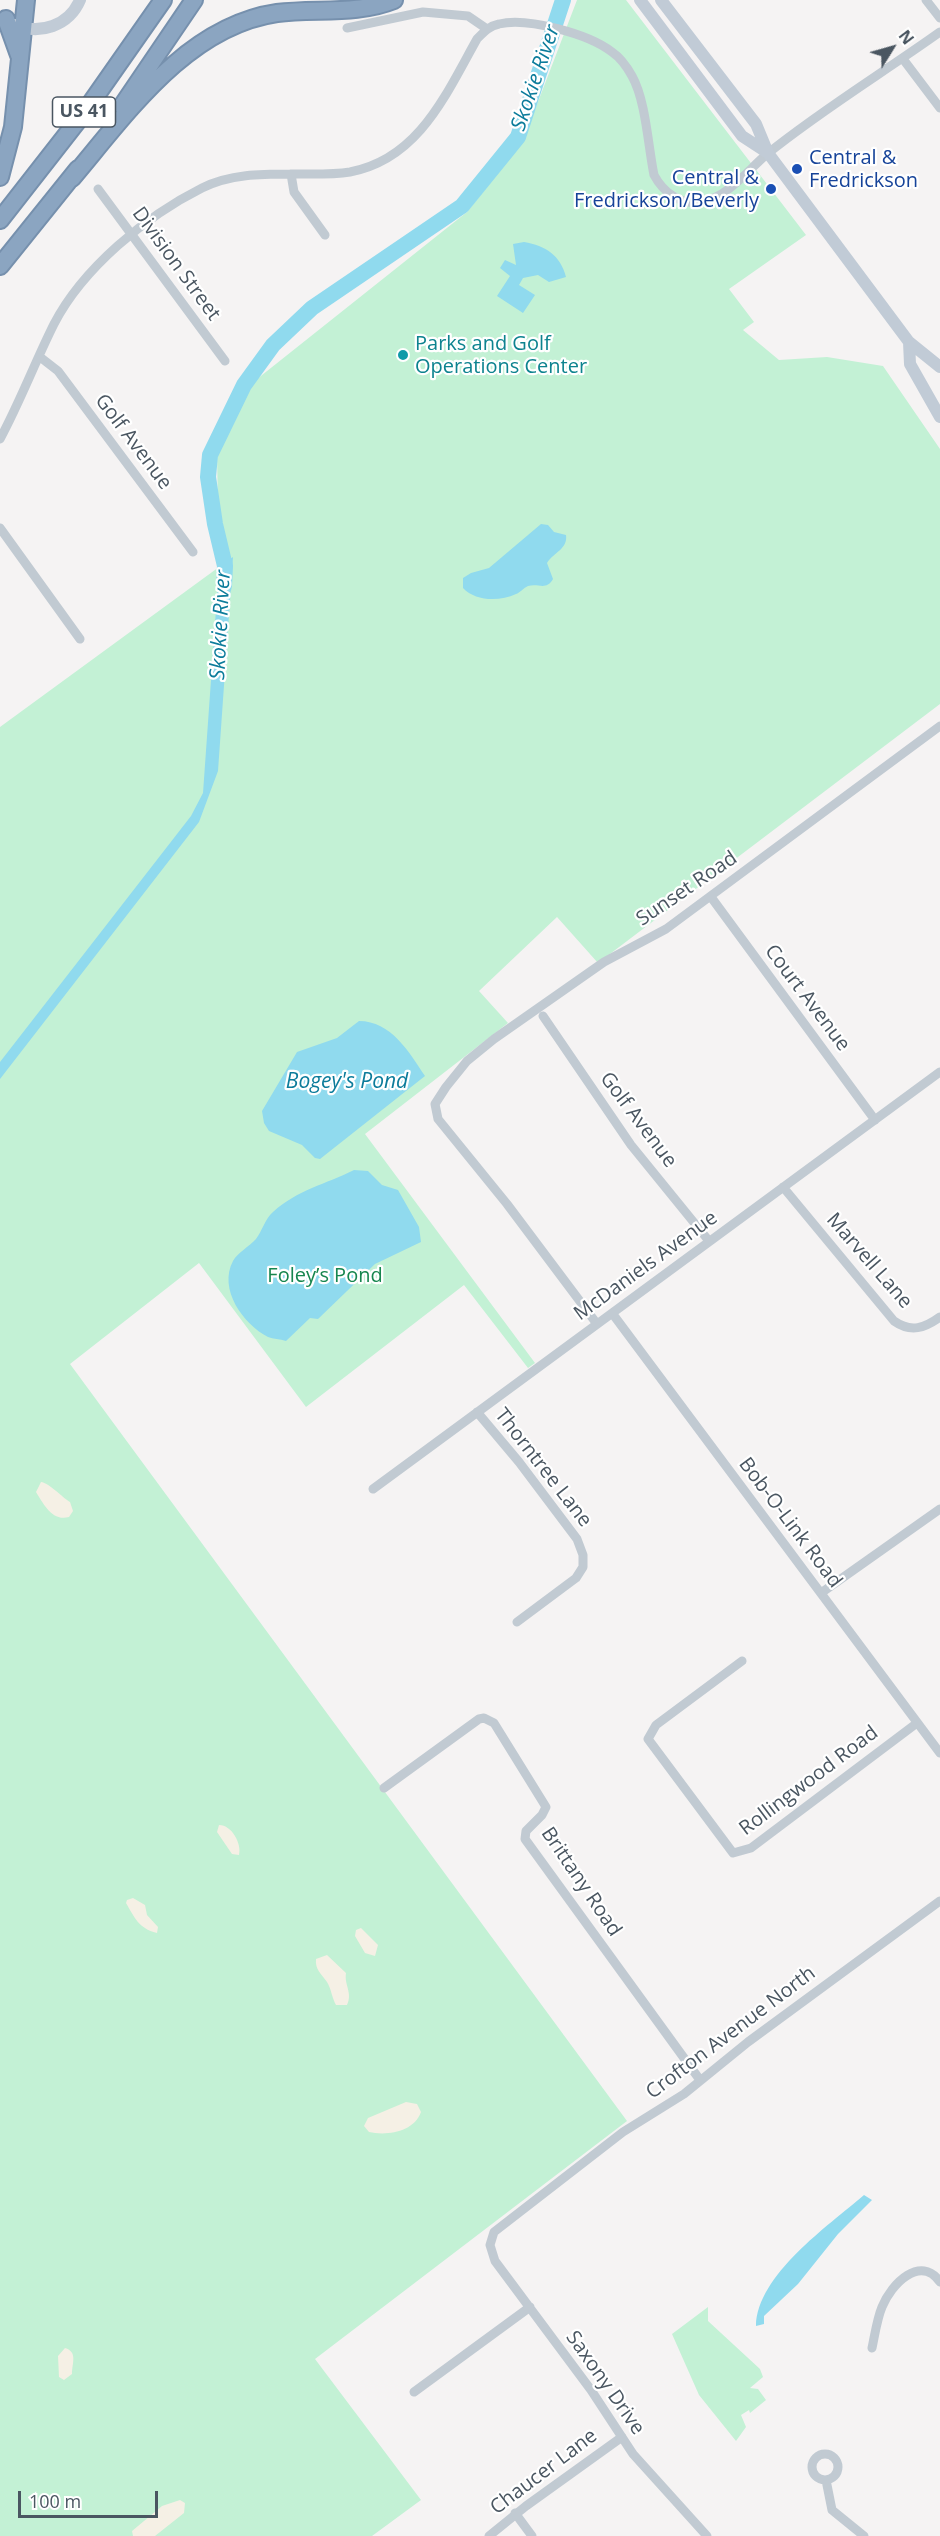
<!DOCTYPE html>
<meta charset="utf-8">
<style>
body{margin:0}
#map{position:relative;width:940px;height:2536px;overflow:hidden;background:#f5f3f3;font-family:"Open Sans",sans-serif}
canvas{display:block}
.north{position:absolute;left:862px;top:18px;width:60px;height:60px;-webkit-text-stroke:4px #fff;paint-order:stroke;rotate:53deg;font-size:16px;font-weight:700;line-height:24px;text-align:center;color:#4a5661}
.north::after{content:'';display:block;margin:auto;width:21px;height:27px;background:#4a5661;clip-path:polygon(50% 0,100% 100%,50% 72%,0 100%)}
.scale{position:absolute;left:18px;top:2491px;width:140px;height:27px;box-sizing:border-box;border:3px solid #4a5661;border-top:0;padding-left:8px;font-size:18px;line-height:21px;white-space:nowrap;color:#4a5661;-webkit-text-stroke:4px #fff;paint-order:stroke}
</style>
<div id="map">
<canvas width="940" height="2536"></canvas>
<div class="north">N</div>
<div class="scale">100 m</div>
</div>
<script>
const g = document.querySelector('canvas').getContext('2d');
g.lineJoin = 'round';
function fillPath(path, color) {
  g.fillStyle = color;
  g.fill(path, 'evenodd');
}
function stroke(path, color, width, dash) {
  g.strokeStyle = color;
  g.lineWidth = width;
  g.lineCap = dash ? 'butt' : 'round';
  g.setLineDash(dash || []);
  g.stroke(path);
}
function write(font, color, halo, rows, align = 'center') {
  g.font = font + ' "Open Sans",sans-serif';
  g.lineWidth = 4.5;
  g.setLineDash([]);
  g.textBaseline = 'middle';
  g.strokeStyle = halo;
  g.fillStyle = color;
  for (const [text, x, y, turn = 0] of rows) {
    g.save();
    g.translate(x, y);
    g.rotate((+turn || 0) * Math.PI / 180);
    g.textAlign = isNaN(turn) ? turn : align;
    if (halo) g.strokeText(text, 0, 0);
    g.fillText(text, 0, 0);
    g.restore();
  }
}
fillPath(new Path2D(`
 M577 0H626L806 235 729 289 754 322 743 330 779 360 827 357 883 366 940 449V704L598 963 557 917 479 991 508 1023 365 1134 535 1363 528 1368 464 1285 306 1407 199 1263 70 1364 627 2121 315 2359 421 2500 372 2536H0V727L219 567 217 454 252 383 467 212 523 141Z
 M708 2307V2321L760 2369 763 2377 750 2388 758 2389 766 2400 750 2413 749 2410 741 2415 746 2427 736 2441 699 2395 672 2334Z`), '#c3f1d5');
fillPath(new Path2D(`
 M41 1482C49 1483 62 1497 70 1502L73 1511 69 1517C52 1522 43 1503 36 1492Z
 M219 1825C232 1825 242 1844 239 1855L232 1854 217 1832Z
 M133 1898 145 1905 147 1915 158 1927 157 1933C138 1928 135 1918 126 1903L127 1900Z
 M361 1928 378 1945 375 1956 365 1953 355 1936 356 1930Z
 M327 1955 346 1973C344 1985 353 1993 347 2005H336C332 1998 331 1988 327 1982 321 1973 315 1970 316 1959Z
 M406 2102 417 2104 421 2112C414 2132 387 2136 369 2132L364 2126 368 2118Z
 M65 2348C78 2352 72 2363 72 2374L64 2380 59 2377 58 2356Z
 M180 2500 185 2503 184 2513 155 2536H133L132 2531 162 2506Z`), '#f5f0e5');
fillPath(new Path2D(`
 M524 242C546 246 560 255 566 277L549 282 538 275 523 278 519 285 535 295 523 313 497 296 510 276 500 268 505 260 516 265 513 244Z
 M541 524 548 525 554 532 566 535C568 549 554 552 547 563L553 579C546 591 539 583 528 586 523 588 520 593 516 594 499 602 475 601 463 588V578L471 573 489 568Z
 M233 557 218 771 199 822 0 1079V1062L191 816 203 793 219 567Z
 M359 1021C391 1021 409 1052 425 1076L320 1159 315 1158 302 1145 269 1131 264 1123 262 1111 297 1052 337 1038Z
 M354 1170 368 1171 382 1185 398 1190 419 1227 421 1242 375 1264 318 1319 310 1318 286 1341C280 1339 273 1339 268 1337 243 1324 218 1289 233 1261 238 1252 249 1247 256 1239 262 1231 265 1219 273 1212 297 1190 326 1184 354 1170Z
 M864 2195 872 2200 838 2234 798 2284 764 2316V2324L756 2326C757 2275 828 2226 864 2195Z`), '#90daee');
stroke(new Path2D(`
 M224 586 225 566 215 524 208 477 210 455 244 385 273 345 312 308 462 206 518 137 563 0`), '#90daee', 16);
const highway = new Path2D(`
 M6 19 19 55
 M122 106 194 0
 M0 177 13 127 26 0
 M72 178C127 113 187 26 277 13 316 8 357 15 394 0
 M0 220 86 110 163 0
 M0 266 78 169`);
stroke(highway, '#7690ad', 20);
stroke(new Path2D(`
 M926 0 940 18
 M347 28 423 12 468 16 487 29
 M903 59 940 108
 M291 174 294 192 325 235
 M98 189 225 361
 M40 357 58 371 193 552
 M0 439C20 402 35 362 54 324 83 268 146 216 202 188 230 174 261 174 291 174 311 174 331 175 350 172 419 159 446 94 477 39 483 33 489 26 499 24 527 17 589 34 612 52 621 58 627 67 632 76 646 101 648 146 654 175 663 192 681 206 702 202 729 196 747 171 767 154 820 111 884 72 940 32
 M0 528 80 639
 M711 897 875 1120
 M543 1016 631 1145 709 1241
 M783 1187 894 1321C911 1333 925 1328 940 1317
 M612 1313 940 1753
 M597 1324 507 1204 438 1119 435 1104 446 1087 467 1061 494 1039 604 962 666 929 940 726
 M477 1412 519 1462 577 1539 583 1555V1567L576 1578 517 1622
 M373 1489 940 1072
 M821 1593 940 1509
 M742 1661 656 1725 648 1739 733 1853 751 1848 917 1723
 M384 1788 479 1719 484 1718 494 1723 546 1807 542 1815 526 1831 525 1839 700 2080
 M872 2348C875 2334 877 2319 882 2307 891 2284 921 2254 940 2282
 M414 2392 530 2307
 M812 2467a13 13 0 1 1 26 0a13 13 0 1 1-26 0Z
 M826 2480 832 2510 864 2536
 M515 2513 532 2536
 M489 2536 526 2506 622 2437
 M707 2536 633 2454 591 2390 495 2261 490 2245 494 2232 623 2132 684 2094 748 2042 940 1901`), '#c1cad2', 9);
stroke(new Path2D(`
 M640 0 742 136 768 153
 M661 0 756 124 768 153 909 342 940 367
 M15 25C40 35 69 26 80 0
 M909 342 910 364 940 417`), '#c1cbd6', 12);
stroke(highway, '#8ba5c1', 16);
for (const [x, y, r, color] of [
 [797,169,6,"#1a4fb4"],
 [771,189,6,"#1a4fb4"],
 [403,355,6,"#0f9aa8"]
]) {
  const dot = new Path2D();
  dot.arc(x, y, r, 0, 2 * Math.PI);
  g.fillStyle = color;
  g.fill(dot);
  stroke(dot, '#fff', 2);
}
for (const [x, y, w] of [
 [84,112,63]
]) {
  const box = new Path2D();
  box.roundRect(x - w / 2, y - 15, w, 30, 4.5);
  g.fillStyle = '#fff';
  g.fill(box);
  stroke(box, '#4a5661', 1.5);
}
write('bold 18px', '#4a5661', null, [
 ["US 41",84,112]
]);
write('20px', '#164399', '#fff', [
 ["Central &",809,158],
 ["Fredrickson",809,181],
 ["Central &",759,178,"right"],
 ["Fredrickson/Beverly",759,201,"right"]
], 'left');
write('20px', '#4a5661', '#fff', [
 ["Division Street",176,264,54],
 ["Golf Avenue",133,442,53],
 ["Sunset Road",687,889,-34],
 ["Court Avenue",807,998,53],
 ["Golf Avenue",638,1120,53],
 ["Marvell Lane",869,1261,49],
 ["McDaniels Avenue",646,1266,-36],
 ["Thorntree Lane",543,1468,52],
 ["Bob-O-Link Road",790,1523,53],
 ["Rollingwood Road",809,1781,-37],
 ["Brittany Road",581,1882,56],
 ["Crofton Avenue North",731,2033,-37],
 ["Saxony Drive",605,2383,55],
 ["Chaucer Lane",544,2472,-37]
]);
write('20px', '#0d838f', '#fff', [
 ["Parks and Golf",415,344],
 ["Operations Center",415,367]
], 'left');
write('20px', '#17864f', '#fff', [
 ["Foley’s Pond",325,1276]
]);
write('italic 21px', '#0c7c9b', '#fff', [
 ["Skokie River",536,78,-71],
 ["Skokie River",221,625,-87],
 ["Bogey's Pond",347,1082]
]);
</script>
